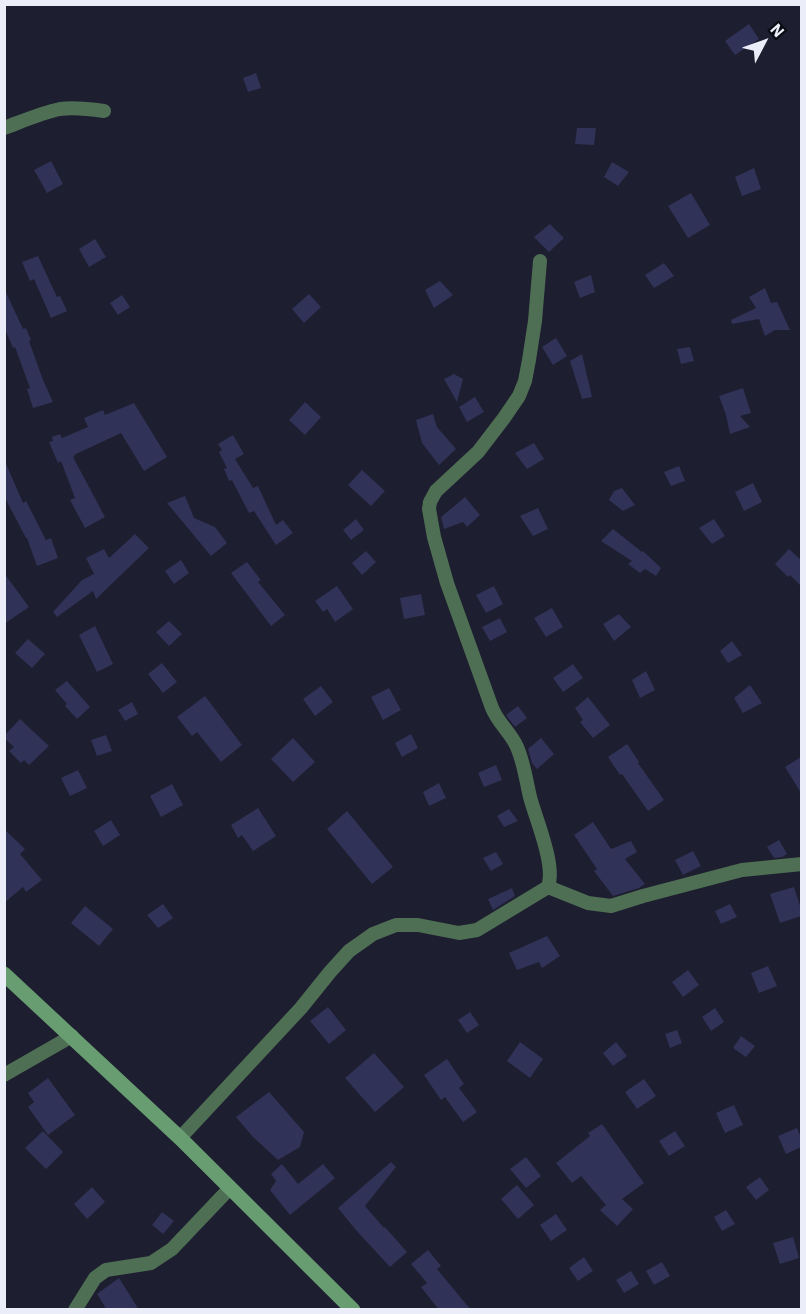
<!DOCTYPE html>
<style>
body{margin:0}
#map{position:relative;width:806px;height:1314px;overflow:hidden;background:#1d1e2f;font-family:"IBM Plex Sans",sans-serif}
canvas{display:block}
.frame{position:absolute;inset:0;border:6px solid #ebedf9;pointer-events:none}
.north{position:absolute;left:734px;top:12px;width:60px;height:60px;-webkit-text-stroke:4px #080910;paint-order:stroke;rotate:49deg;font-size:16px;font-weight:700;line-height:24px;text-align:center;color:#ebedf9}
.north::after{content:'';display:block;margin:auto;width:21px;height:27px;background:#ebedf9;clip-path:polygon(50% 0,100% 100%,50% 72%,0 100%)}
</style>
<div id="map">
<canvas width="806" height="1314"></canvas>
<div class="frame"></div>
<div class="north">N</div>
</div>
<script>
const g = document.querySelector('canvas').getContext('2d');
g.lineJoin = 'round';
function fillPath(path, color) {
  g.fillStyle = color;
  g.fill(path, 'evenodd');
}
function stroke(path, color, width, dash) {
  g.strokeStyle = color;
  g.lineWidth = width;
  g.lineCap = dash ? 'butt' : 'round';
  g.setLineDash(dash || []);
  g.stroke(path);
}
fillPath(new Path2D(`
 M749 24 759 39 735 55 725 41Z
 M256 73 261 88 248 92 243 78Z
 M577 128H596L594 145 575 144Z
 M51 161 63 184 47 193 34 170Z
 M612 162 629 172 618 186 604 177Z
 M754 168 761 189 742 196 735 177Z
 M691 193 710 225 688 238 668 206Z
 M550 224 564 238 549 252 534 237Z
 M95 239 106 257 89 267 79 249Z
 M38 256 57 297 60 296 67 311 51 318 34 279 30 281 22 262Z
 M664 263 674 276 654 288 645 275Z
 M591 275 595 292 580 298 574 282Z
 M440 281 453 295 434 308 425 290Z
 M4 288 23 329 26 328 31 340 29 341 43 380 53 402 33 408 27 389 30 388 15 347 13 348 4 327Z
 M765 288 771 303 777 302 790 330H775L765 336 759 319 732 324 731 320 756 308 749 297Z
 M309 294 321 307 304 323 292 309Z
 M122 295 130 307 118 315 110 303Z
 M556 338 567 356 553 365 542 347Z
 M690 347 694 361 681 364 677 349Z
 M582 354 592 397 582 399 570 361Z
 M454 374 463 379 457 402 444 379Z
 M743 388 751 413 740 416 750 427 730 434 726 415 719 396Z
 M475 397 484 412 467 422 459 407Z
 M305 402 321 417 305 435 289 420Z
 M134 403 167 457 144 471 121 433 74 455 75 456 73 457 105 517 85 528 70 500 75 498 61 461 58 463 49 442 53 441 52 437 60 434 62 438 88 427 84 418 103 410 105 415Z
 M433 414 437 427 456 449 439 465 422 443 416 420Z
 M233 435 244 454 235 459 253 488 258 486 276 525 283 520 293 533 276 545 254 511 249 513 232 480 229 481 224 469 227 468 219 452 222 450 218 444Z
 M534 443 544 459 527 469 515 453Z
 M4 459 23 503 26 501 46 540 51 538 58 558 37 566 27 538H26L4 496Z
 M679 466 685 481 671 486 664 472Z
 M362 470 385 491 371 506 348 485Z
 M753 483 762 502 744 511 735 492Z
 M622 488 635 505 623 511 609 500 614 491Z
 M185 496 194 518 215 527 227 543 211 556 167 503Z
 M465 497 480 515 467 527 463 522 444 529 441 517Z
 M538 508 548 529 533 536 520 516Z
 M356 519 364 530 351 540 343 530Z
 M714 519 725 536 712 544 699 528Z
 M613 529 642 552 643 551 661 568 656 576 645 569 640 573 628 564 632 561 601 541Z
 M135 534 149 548 96 599 93 591 57 617 53 612 82 580 94 574 86 558 104 549 109 558Z
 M789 549 801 560V586L790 575 788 577 775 564Z
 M366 551 376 562 362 575 352 563Z
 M181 560 189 573 174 584 165 571Z
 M247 562 261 580 258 582 285 615 271 626 231 573Z
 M4 573 29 607 4 624Z
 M337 586 353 609 335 622 327 609 323 612 315 601Z
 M494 586 503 604 486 613 476 595Z
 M421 594 425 615 404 619 400 598Z
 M552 608 563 627 546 637 534 618Z
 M619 614 631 627 614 641 603 624Z
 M500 618 507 632 490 641 482 627Z
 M169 621 182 634 169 646 156 632Z
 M95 626 113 664 97 672 79 635Z
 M28 639 45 654 32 668 15 653Z
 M732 641 742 655 728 663 720 651Z
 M162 663 177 682 163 693 148 674Z
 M573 664 583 678 563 692 553 678Z
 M646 671 655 690 640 698 632 680Z
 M67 681 90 707 77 719 65 706 67 704 55 690Z
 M750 685 762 703 743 713 734 698Z
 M321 686 333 702 315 716 303 699Z
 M389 688 401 710 383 720 371 697Z
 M205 696 242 745 221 762 197 732 192 736 177 717Z
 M588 697 610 725 593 738 580 722 583 720 575 708Z
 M132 702 138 714 125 721 118 710Z
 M518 706 527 718 515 727 506 715Z
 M20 719 49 746 29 765 24 760 21 763 9 751 14 747 4 738V736Z
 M411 734 418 748 402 757 395 743Z
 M106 735 112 751 97 756 91 740Z
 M293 738 315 762 293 782 271 759Z
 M541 738 554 754 537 769 532 763 528 749Z
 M627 744 639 762 638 763 664 800 648 811 622 774 620 775 608 757Z
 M801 757V793L785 767Z
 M496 765 502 780 484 787 478 773Z
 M78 770 87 788 70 796 61 778Z
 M439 783 446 798 429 806 423 792Z
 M172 784 183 805 161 817 150 796Z
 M258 808 276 836 253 851 242 835 238 838 231 825Z
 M509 809 518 821 504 827 497 816Z
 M347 811 393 867 372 884 327 829Z
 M111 820 120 835 103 846 94 831Z
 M593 822 611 849 631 841 637 852 625 859 645 884 639 888 613 896 594 871 597 869 574 835Z
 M4 829 25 849 20 854 42 880 26 892 23 887 4 903Z
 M779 840 787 854 782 857 774 858 767 847Z
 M693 851 701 866 683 875 675 860Z
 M496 852 503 864 491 871 483 858Z
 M794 887 801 909V916L780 923 770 894Z
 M512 888 515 896 493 910 488 899Z
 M163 904 173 918 158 928 147 915Z
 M730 904 737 917 721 924 715 911Z
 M85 906 113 929 99 946 71 923Z
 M547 936 560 956 542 968 539 962 517 970 509 953Z
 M768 966 777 986 759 993 751 973Z
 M688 970 699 985 683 997 672 982Z
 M328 1007 346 1030 329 1044 310 1021Z
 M715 1008 724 1022 711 1031 702 1017Z
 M470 1012 479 1025 467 1033 458 1020Z
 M677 1030 682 1043 670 1048 665 1034Z
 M741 1036 755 1046 746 1057 733 1048Z
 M520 1042 543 1059 530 1078 507 1061Z
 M616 1042 627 1056 613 1066 603 1053Z
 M374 1053 404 1087 375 1112 345 1078Z
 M447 1059 464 1084 459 1088 477 1112 463 1122 445 1097 441 1100 424 1075Z
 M48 1078 75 1115 48 1135 28 1107 34 1102 28 1093Z
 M644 1079 656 1096 637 1109 625 1092Z
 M269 1092 304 1132 300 1147 278 1160 253 1137 236 1117Z
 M734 1105 743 1125 725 1133 716 1113Z
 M602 1124 644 1183 622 1199 633 1209 617 1226 600 1210 606 1205 581 1176 572 1183 556 1163 590 1136 588 1133Z
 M797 1128 801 1138V1147L786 1154 778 1136Z
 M43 1131 63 1152 46 1169 25 1148Z
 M675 1131 685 1146 669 1156 659 1141Z
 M526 1157 541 1176 526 1188 510 1169Z
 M391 1162 396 1167 365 1206 384 1228 385 1227 407 1252 390 1267 355 1229 338 1208Z
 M282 1164 298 1184 323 1164 335 1178 290 1215 270 1190 276 1181 271 1174Z
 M760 1177 769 1190 756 1200 746 1187Z
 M517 1185 534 1205 518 1219 501 1199Z
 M92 1187 105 1202 87 1219 74 1204Z
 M726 1210 735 1224 722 1231 714 1217Z
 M162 1212 174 1221 163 1234 152 1225Z
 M556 1214 567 1230 551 1241 540 1225Z
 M793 1237 799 1258 780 1264 773 1243Z
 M428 1250 441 1266 437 1269 471 1310H439L421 1287 427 1283 411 1264Z
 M584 1257 593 1271 578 1281 569 1268Z
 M662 1262 670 1276 654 1285 646 1271Z
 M631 1271 639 1284 624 1293 616 1280Z
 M119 1278 131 1297 139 1310H107L97 1294Z`), '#313257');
stroke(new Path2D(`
 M4 128C23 121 41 113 60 109 75 107 90 109 104 111
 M540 261 535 321 529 360 525 381 519 396 504 418 478 452 436 491 430 502 429 509 434 537 447 583 492 708C498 723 511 733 517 747 524 763 526 780 530 797 536 820 556 865 548 887
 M4 1075 72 1036
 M180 1138 301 1008 330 972 349 951 373 934 396 925H418L459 933 477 930 548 887 588 903 611 906 643 896 742 870 802 864
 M75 1310 95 1278 106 1270 151 1263 172 1249 230 1188`), '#4f6f54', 14);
stroke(new Path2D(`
 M4 974 180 1138 353 1310`), '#689c71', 15);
</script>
